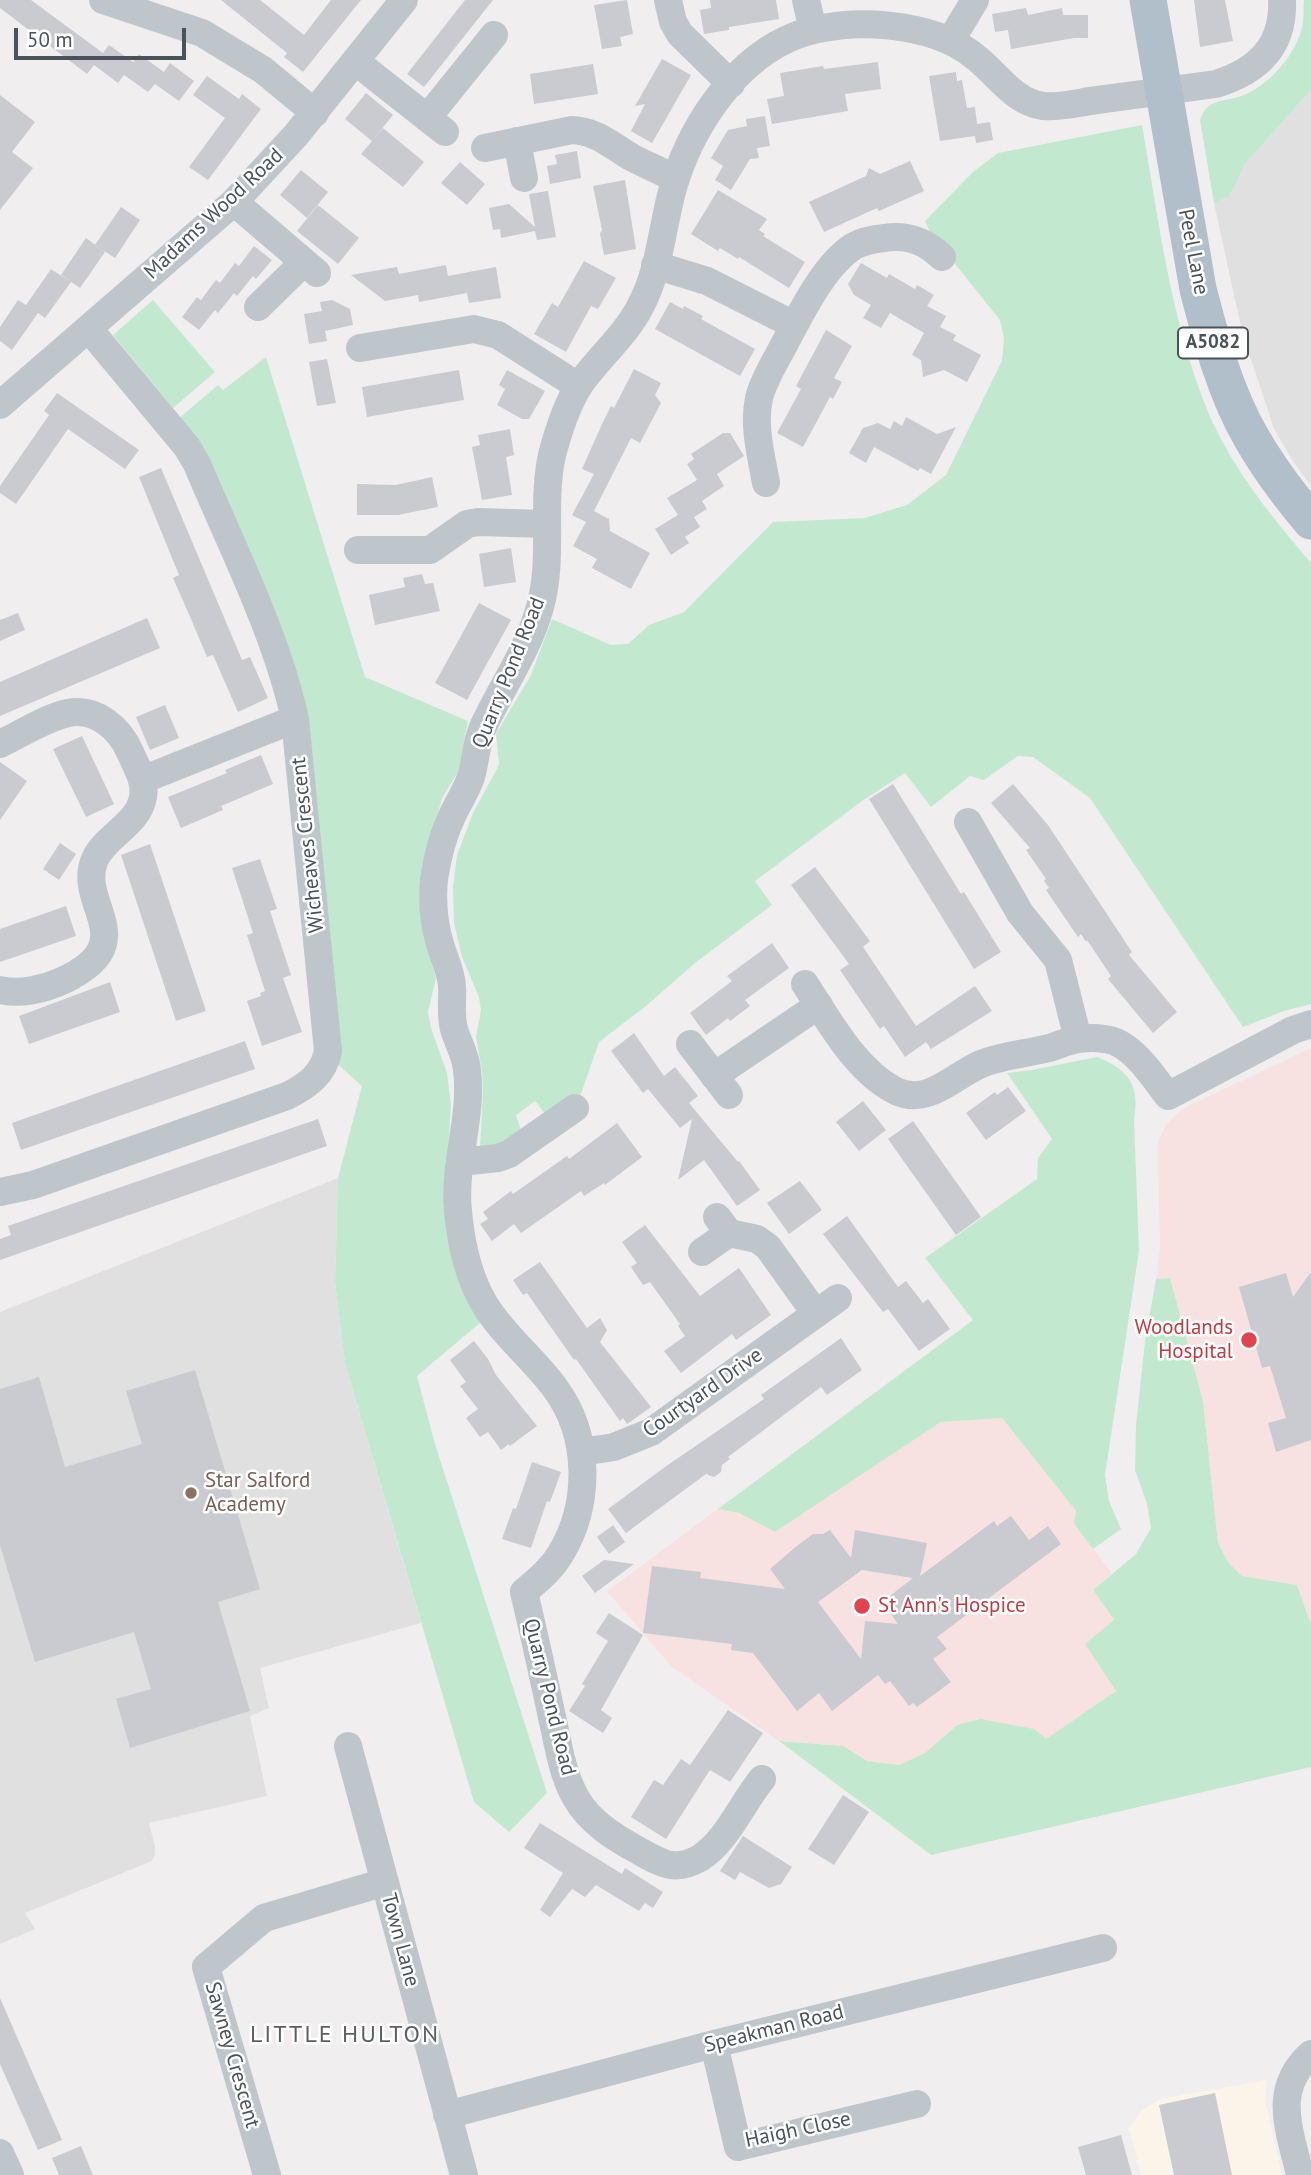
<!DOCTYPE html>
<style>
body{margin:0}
#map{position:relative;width:1311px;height:2175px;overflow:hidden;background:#f1eeef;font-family:"PT Sans",sans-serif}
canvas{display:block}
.scale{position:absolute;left:14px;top:28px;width:172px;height:32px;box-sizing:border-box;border:4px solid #495259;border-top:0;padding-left:9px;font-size:21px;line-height:24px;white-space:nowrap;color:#495259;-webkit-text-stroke:5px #fff;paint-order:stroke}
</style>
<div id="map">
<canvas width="1311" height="2175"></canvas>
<div class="scale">50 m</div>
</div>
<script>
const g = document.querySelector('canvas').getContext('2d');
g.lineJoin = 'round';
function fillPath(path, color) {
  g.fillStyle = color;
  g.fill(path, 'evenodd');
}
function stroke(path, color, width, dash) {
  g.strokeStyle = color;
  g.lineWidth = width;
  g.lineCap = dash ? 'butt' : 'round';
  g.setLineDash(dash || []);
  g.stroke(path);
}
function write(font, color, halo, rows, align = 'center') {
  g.font = font + ' "PT Sans",sans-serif';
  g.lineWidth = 5;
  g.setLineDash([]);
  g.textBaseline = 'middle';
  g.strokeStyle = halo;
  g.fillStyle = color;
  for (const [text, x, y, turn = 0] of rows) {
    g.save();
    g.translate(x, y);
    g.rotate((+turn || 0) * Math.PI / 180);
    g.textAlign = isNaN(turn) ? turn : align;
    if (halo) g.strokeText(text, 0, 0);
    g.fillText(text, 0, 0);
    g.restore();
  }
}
fillPath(new Path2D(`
 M1267 2080 1265 2101 1282 2175H1141L1129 2128 1141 2111 1160 2099Z`), '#faf4e9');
fillPath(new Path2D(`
 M1311 90V486L1292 460 1274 429 1243 336 1214 203 1230 196 1245 164Z
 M338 1178 335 1282 345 1363 421 1623 260 1668 269 1708 250 1716 267 1796 149 1823 155 1846V1855L152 1861 25 1913 35 1929 0 1944V1312Z`), '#e1e0e0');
fillPath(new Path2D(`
 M1311 1048V1625L1297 1585 1242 1576 1228 1562 1218 1543 1203 1401 1169 1278 1156 1279 1160 1248 1158 1143 1166 1124 1184 1108Z
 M1002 1418 1076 1511 1074 1524 1112 1573 1093 1590 1114 1621 1117 1690 1046 1739 957 1725 925 1753 899 1765 867 1761 843 1746 779 1741 672 1667 607 1591 718 1509 739 1513 775 1532 941 1422Z`), '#f8e2e1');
fillPath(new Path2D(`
 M1304 0H1311V90L1245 164 1230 196 1214 203 1200 120C1208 97 1224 103 1244 95 1271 84 1299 51 1303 22 1304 15 1303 7 1304 0Z
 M1142 125C1159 222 1171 323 1209 414 1233 470 1272 517 1311 563V1004L1284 1011 1243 1027 1090 798 1033 757 1018 756 984 780 970 776 931 807 905 773 862 801 755 881 772 905 695 963 646 1006 599 1042 581 1094 552 1114H545L535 1101 516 1115 521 1130 518 1138 480 1149 483 1090 482 1071 476 1037 481 1010 479 997 462 957 454 923 453 887 457 855 473 813 499 765 496 734 531 675 552 619 611 645 628 644 649 625 684 612 773 522 865 518 907 505 946 475 1002 361 1004 338 1000 320 931 234 925 221 973 172 998 153Z
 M153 300 215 372 173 408 113 335Z
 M266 357 365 677 468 721 458 772 442 798 423 869 425 937 436 978 428 1012 431 1028 447 1073 451 1105 448 1152 481 1322 417 1376 435 1444 547 1793 509 1832 474 1802 345 1363 335 1282 338 1178 362 1086 334 1061 309 748 178 419 218 385 223 390Z
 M1097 1057C1129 1070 1140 1085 1134 1120L1139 1251 1105 1475 1109 1501 1121 1529 1093 1549 1074 1524 1076 1511 1002 1418 941 1422 775 1532 739 1513 718 1509 973 1320 925 1258 1037 1179 1038 1158 1052 1139 1007 1073 1032 1070Z
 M1170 1278 1203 1401 1218 1543 1228 1562 1242 1576 1297 1585 1311 1625V1767L931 1855 779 1741 843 1746 867 1761 899 1765 925 1753 957 1725 981 1719 1034 1729 1046 1739 1116 1691 1085 1644 1114 1620 1093 1590 1136 1554 1151 1528 1147 1504 1135 1470 1136 1425 1145 1341 1156 1279Z`), '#c2e9cf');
fillPath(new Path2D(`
 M0 0H31L103 53 109 45 133 62 130 66 139 54 164 72 170 63 194 81 179 101 155 84 148 92 124 75 118 83 94 65 87 74 0 8Z
 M221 0H260L304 35 331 0H361L303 72 284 57 287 53Z
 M465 0H493L424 87 407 74Z
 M627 0 633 34 620 37 622 46 602 49 594 5Z
 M710 0H776L779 19 729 27V30L704 34 700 10 711 8Z
 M1194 0H1225L1233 41 1200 47Z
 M1026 8 1028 15 1062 8 1063 15H1088V38H1074L1011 49 1008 30 995 32 992 14Z
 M662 59 691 75 652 143 631 131 645 104 635 106Z
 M878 62 881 89 845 94 848 111 772 124 767 99 784 96 780 73 823 66 824 69Z
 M593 64 598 94 534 104 530 74Z
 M956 72 957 81 962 80 967 108 975 107 977 124 990 122 993 140 976 143 975 136 940 141 929 76Z
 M207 76 239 99 242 94 261 109 208 180 189 167 225 118 193 95Z
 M366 93 393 115 372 141 345 119Z
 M0 95 35 122 12 152 33 168 0 210Z
 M765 116 770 146 757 148 759 158 750 159 731 190 715 180 723 166 711 158 728 130 747 126 746 119Z
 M383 128 424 162 403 187 361 154Z
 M577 151 581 178 550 184 547 166 557 164 555 155Z
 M910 161 924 191 879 211 877 208 824 232 809 202 866 176 869 168 880 174Z
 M460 162 485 184 467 205 441 183Z
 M301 170 328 192 307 218 280 195Z
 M625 180 636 249 604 255 600 234 602 230 593 186Z
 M718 190 767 219 759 230 765 234 763 236 805 262 789 288 739 257 738 259 720 248 718 251 691 234Z
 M548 191 556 237 537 240 535 231 501 238 500 229 493 230 489 208 509 204 535 227 529 194Z
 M318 205 359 238 338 264 297 231Z
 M121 207 140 220 115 258 95 245Z
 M86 238 105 252 80 288 61 275Z
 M254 246 272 260 256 279 253 276 237 296 234 293 218 313 215 310 199 330 182 317 197 297 201 300 216 280 220 283 235 263 239 266Z
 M584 261 616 278 598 309 591 306 566 352 534 334 552 303 558 307Z
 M861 263 887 278 889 274 915 289 917 285 934 295 927 306 946 316 940 327 956 335 953 340 981 355 967 382 944 370 923 377 921 360 912 355 924 333 890 313 881 328 863 318 871 305 854 295 848 284Z
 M446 265 448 276 496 267 501 298 469 303 467 293 419 302 418 295 385 301 351 275 397 267 399 274Z
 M51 269 71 282 45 318 38 313 12 350 0 341V327L18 300 26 305Z
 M332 300 350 309 353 325 325 331 327 341 309 344 304 314 322 311 320 302Z
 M670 302 683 309 684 306 703 316 701 319 755 349 740 376 655 329Z
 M826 330 852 346 834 378 842 382 833 399 830 397 803 447 777 433 801 389 796 386Z
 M327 359 336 403 317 406 309 362Z
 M634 369 661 383 655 395 661 403 640 443 631 438 594 511 609 519 610 531 650 553 631 589 592 568 597 559 573 546 586 522 572 515 594 474 582 469 602 424 611 406 614 408Z
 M459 370 464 400 367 417 362 387Z
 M507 370 545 391 529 419H522L497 405 505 389 499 385Z
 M57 393 139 450 125 469 68 429 16 504 0 493V486L49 415 44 411Z
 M906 417 937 434 956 427 931 474 920 468 918 471 874 447 866 463 849 453 863 428 878 423 890 429 894 421 902 426Z
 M510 429 514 455 506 457 512 495 482 500 472 447 480 445 478 435Z
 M723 433H730L744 456 717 474 724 486 702 501 707 509 694 517 700 527 685 537 689 543 671 555 655 529 678 515 667 498 697 480 687 464 694 459 691 454Z
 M161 468 242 660 250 657 268 698 238 712 213 655 207 657 191 619 173 578 179 575 139 477Z
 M432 477 438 507 398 515H357V484L396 485Z
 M511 548 516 582 484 587 479 554Z
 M422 574 425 584 433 583 440 611 375 625 369 595 405 587 403 578Z
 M479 603 511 620 467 700 435 683Z
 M18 613 25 630 0 641V620Z
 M147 618 160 648 0 716V682Z
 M165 705 179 738 150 750 136 717Z
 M82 736 114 804 86 817 53 749Z
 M261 755 273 784 221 806 223 810 181 828 168 797 227 773 225 770Z
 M0 762 27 781 0 820Z
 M893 784 961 894 964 892 1001 952 974 969 869 799Z
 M1013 784 1048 825 1132 952 1129 955 1177 1012 1153 1033 1108 979 1111 976 1087 940 1086 942 1081 934 1078 937 1046 890 1049 888 1044 881 1046 879 1026 850 1030 848 991 803Z
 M60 843 76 854 59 880 43 869Z
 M150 844 206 1011 176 1021 121 855Z
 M260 859 277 909 270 911 291 975 283 978 302 1032 262 1046 247 1001 261 996 260 993 265 991 247 935 253 933 232 868Z
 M815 867 870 941 863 947 916 1026 975 986 992 1011 931 1049 926 1042 905 1057 884 1026 880 1029 840 970 849 964 791 885Z
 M66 906 76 936 0 962V929Z
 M772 943 789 968 745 1000 750 1006 730 1021 728 1018 706 1035 690 1013 732 981 727 976Z
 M110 982 120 1012 29 1044 19 1016Z
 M634 1033 664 1076 675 1067 698 1096 689 1103 738 1162 739 1161 760 1190 737 1206 704 1160 678 1180 692 1119 680 1128 648 1089 643 1093 611 1051Z
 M245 1041 255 1069 21 1150 12 1123Z
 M1008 1087 1026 1111 986 1140 966 1113 995 1092 997 1095Z
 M863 1101 886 1130 859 1151 836 1122Z
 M318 1119 327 1146 0 1260V1239L11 1235 8 1226Z
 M913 1121 981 1217 956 1235 888 1139Z
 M617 1123 642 1157 605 1185 604 1183 584 1196 581 1191 521 1233 514 1224 492 1241 480 1224 488 1219 483 1212 511 1191 513 1194 567 1156 569 1159Z
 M800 1181 822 1210 789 1234 767 1203Z
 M847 1216 898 1287 906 1281 923 1303 928 1299 950 1329 919 1351 888 1309 883 1312 823 1234Z
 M645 1225 700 1296 739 1268 771 1315 736 1340 732 1334 681 1373 664 1351 685 1336 678 1326 680 1324 650 1282 643 1285 631 1267 637 1263 622 1242Z
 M540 1262 587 1328 600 1318 607 1330 600 1342 651 1407 630 1422 627 1424 623 1418 620 1421 576 1359 574 1360 527 1293 523 1295 513 1280Z
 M1311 1272V1440L1276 1452 1268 1423 1286 1418 1270 1366 1262 1368 1239 1287 1286 1273 1293 1297Z
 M841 1338 862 1370 827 1395 821 1387 728 1457 730 1459 722 1465 721 1472 714 1477 706 1474 626 1533 608 1509 665 1467 764 1399 761 1395Z
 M474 1341 488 1359 496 1375 537 1426 510 1446 509 1444 501 1450 488 1432 480 1437 466 1418 478 1409 460 1386 466 1382 450 1360Z
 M195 1370 260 1589 218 1602 250 1711 130 1748 116 1699 151 1689 134 1632 35 1662 0 1545V1389L39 1377 65 1467 142 1444 126 1391Z
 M532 1462 561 1472 550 1502 547 1501 531 1548 502 1539 513 1508 516 1509Z
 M1011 1516 1029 1540 1048 1526 1061 1544 937 1637 947 1649 933 1659 951 1682 917 1707 913 1703 909 1706 890 1681 885 1684 878 1675 832 1711 819 1693 797 1711 753 1653 731 1650 732 1644 643 1633 652 1566 701 1572 700 1578 785 1589 770 1569 798 1545 813 1534H823L830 1530 851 1558 855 1530 927 1543 920 1576 994 1521 997 1526ZM862 1570 913 1578 882 1602 898 1624 865 1621 861 1659 818 1602Z
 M613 1525 625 1542 609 1554 597 1537Z
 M604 1560 634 1564 595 1593 582 1576Z
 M609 1613 643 1635 601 1710 612 1718 603 1733 569 1711 585 1686 582 1684 608 1641 596 1633Z
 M728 1710 763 1733 730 1782 710 1770 666 1839 631 1817 654 1780 663 1785 681 1759 690 1765Z
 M843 1795 869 1812 834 1865 808 1849Z
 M540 1823 622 1874 625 1868 663 1892 653 1908 645 1903 639 1911 596 1885 585 1897 572 1889 550 1917 540 1910 563 1873 524 1848Z
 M743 1836 792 1867 781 1884 769 1888 740 1872 735 1880 720 1871Z
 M0 1998 62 2140 38 2150 0 2064Z
 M1215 2093 1232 2175H1174L1159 2105Z
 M1121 2135 1132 2175H1086L1078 2147Z
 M81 2146 93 2175H59L52 2158Z`), '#c9cbd0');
stroke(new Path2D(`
 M103 0 202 33 263 70 315 113
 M668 0 673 22 680 34 731 84
 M806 0 813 30
 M951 40 975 0
 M355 61 445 132
 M427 118 494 35
 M517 141 524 178
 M485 148 572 130C596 131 611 145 631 157 646 165 661 171 676 179
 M234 202 317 273
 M655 265 707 281 794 325
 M258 307 304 262
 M360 348 474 329 498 335 578 386
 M0 405 234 202 296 135 404 0
 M766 483C761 455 753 426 759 398 764 378 777 359 786 341 802 311 825 264 854 246 863 241 874 239 884 238 907 234 925 241 942 257
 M358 550H430L467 524 478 522 546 524
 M0 744C21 734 45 718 68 713 96 707 120 729 130 752 136 766 146 781 143 797 138 825 106 835 95 859 75 904 146 942 62 981 44 989 20 995 0 990
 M142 780 295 719
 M968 822 1020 913 1058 960 1078 1039
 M805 984C829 1021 857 1073 898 1092 929 1105 955 1075 981 1064 1003 1055 1026 1054 1049 1048 1059 1045 1069 1040 1079 1039 1090 1037 1106 1038 1116 1042 1138 1052 1154 1078 1168 1096L1293 1030 1311 1024
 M690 1044 729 1095
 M714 1076 819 1005
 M460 1162 498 1158 509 1154 575 1108
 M0 1192 33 1185 287 1096C307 1086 324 1074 328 1051L295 719C276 633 231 545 197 464L187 447 89 329
 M729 1233 757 1239 768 1247 816 1314
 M702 1252 729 1233 717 1217
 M582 1452 614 1447 651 1432 838 1298
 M348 1746 464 2175
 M762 1779C742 1803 727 1841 700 1858 676 1872 662 1864 641 1852 617 1839 590 1823 576 1798 562 1774 558 1743 552 1717 543 1675 534 1634 524 1592 538 1580 552 1569 561 1553 591 1503 590 1435 555 1388 534 1359 504 1336 485 1305 468 1277 461 1244 458 1211 453 1164 473 1117 467 1070 466 1056 458 1043 454 1029 450 1014 453 1000 452 986 451 971 444 958 440 944 434 924 432 900 434 879 437 859 443 835 452 816 458 803 466 791 471 777 476 760 476 741 484 725 503 685 528 650 540 607 554 558 541 505 552 455 558 432 567 404 580 384 599 357 625 336 640 307 661 269 662 222 675 181 694 122 737 58 797 35 848 16 932 22 974 56 997 73 1013 102 1043 106 1060 108 1080 102 1097 100 1137 95 1177 89 1216 84 1258 71 1284 46 1282 0
 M714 2044 738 2147 917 2104
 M447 2115 714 2044 1103 1948
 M0 2153 10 2175
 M267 2175 206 1967 264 1918 385 1882
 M1300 2175C1290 2130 1271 2090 1311 2054`), '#bec6cc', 28);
stroke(new Path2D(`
 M1148 0 1198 289C1211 339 1225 392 1251 437 1268 467 1289 495 1311 521`), '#b1bfca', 37);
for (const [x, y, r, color] of [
 [1249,1340,9,"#e0444e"],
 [191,1493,7,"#8d6e63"],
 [862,1606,9,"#e0444e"]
]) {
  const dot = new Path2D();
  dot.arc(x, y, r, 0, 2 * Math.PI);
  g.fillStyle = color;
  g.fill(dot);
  stroke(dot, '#fff', 2.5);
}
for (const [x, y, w] of [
 [1213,343,70]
]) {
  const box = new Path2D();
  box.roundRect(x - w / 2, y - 15.5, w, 31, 5);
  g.fillStyle = '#fff';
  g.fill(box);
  stroke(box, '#495259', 2);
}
write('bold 19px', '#495259', null, [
 ["A5082",1213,343]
]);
write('21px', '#495259', '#fff', [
 ["Madams Wood Road",214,214,-43],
 ["Peel Lane",1193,252,79],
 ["Quarry Pond Road",509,673,-68],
 ["Wicheaves Crescent",308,845,-96],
 ["Courtyard Drive",703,1393,-35],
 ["Quarry Pond Road",549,1697,76],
 ["Town Lane",400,1940,75],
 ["Speakman Road",774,2029,-14],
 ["Sawney Crescent",232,2055,74],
 ["Haigh Close",798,2130,-12]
]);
write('21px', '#be3a42', '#fff', [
 ["Woodlands",1233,1328],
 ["Hospital",1233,1352],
 ["St Ann's Hospice",878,1606,"left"]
], 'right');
write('21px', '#785e54', '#fff', [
 ["Star Salford",205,1481],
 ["Academy",205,1505]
], 'left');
g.letterSpacing = '2px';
write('24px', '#5c5f62', '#fff', [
 ["LITTLE HULTON",345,2035]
]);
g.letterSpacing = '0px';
</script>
